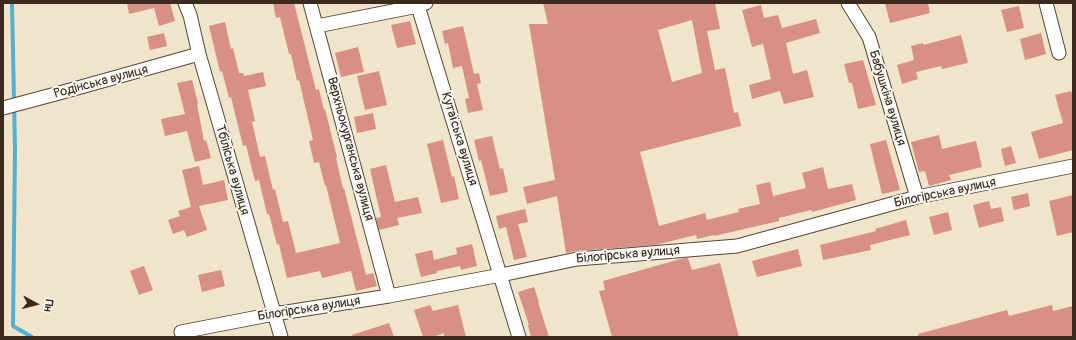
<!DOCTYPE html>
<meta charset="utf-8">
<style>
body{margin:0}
#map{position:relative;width:1076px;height:340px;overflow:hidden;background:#f0e4ca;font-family:Pangolin,sans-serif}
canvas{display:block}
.frame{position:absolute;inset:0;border:4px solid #3b2a1e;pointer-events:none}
.north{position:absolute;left:16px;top:284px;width:40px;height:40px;-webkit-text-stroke:3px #f6f6f2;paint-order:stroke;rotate:97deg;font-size:11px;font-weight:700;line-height:16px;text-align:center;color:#3b2a1e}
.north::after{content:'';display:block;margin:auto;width:14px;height:18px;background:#3b2a1e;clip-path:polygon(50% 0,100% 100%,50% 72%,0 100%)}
</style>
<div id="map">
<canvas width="1076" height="340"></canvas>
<div class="frame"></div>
<div class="north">Пн</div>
</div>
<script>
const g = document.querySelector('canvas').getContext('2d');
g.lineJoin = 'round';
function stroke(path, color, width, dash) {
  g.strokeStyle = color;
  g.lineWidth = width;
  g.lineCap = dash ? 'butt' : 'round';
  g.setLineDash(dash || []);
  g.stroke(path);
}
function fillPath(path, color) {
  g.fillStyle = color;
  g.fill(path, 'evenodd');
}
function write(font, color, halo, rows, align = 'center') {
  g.font = font + ' Pangolin,sans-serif';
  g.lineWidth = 4;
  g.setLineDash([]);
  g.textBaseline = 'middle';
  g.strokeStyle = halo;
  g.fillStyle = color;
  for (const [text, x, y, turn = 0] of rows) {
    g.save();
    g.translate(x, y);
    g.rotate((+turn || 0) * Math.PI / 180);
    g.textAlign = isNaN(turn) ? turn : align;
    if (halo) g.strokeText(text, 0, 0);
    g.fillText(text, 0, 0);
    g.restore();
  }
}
stroke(new Path2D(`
 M12 3 15 150 13 326 32 337`), '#52b1d1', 4);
fillPath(new Path2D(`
 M127 3H170L175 21 159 26 154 8 129 14Z
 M273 3H294L316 90 319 89 324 110 325 109 337 157 336 158 343 189 344 188 366 275 373 273 377 286 356 291 351 271 322 278 320 271 287 278 279 244 277 245 269 214H267L259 180 255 181 246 145 243 146 231 97 229 98 222 71 220 72 209 26 225 22 231 49 233 48 239 73H243L244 76 263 72 266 86 248 90 255 121 252 122 260 157 265 156 273 190 275 189 283 222 288 221 296 253 340 243 326 185 325 186 319 162 314 163 309 141 313 140 299 80 297 81 291 54H289L280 17 276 18Z
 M543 3H715L720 29 707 31 715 70 725 68 734 113 738 112 741 126 640 152 659 226 705 213 707 220 739 212 738 209 760 204 756 185 770 182 773 196 806 188 802 173 823 167 828 189 852 184 856 200 812 212 811 210 779 218V221L714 236V235L697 239 696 235 655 245 576 251 566 253 557 196 527 204 523 187 555 180 529 24H548ZM692 20 702 73 672 82 658 30Z
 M885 3H928L930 13 890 23Z
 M761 5 764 18 778 15 782 28 816 19 820 33 786 43 793 74 807 70 814 97 784 104 780 91 752 99 749 85 771 79 763 44 752 47 742 10Z
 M1019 6 1024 28 1007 32 1001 10Z
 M410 21 416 44 397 48 391 25Z
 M463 26 474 74 479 73 481 83 477 84 483 110 468 113 465 99 469 98 462 66 453 68 448 43 445 44 442 31Z
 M164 33 167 46 150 50 147 37Z
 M1041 33 1046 54 1025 60 1020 39Z
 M961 35 968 63 942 69 941 66 916 72 918 79 902 84 897 65 914 60 911 46 923 43V45Z
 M358 47 364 72 341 77 335 53Z
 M863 60 876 105 858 109 852 83H849L844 64Z
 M379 71 387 105 365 110 357 76Z
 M192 80 198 103 197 104 204 141 206 140 211 158 195 162 187 131 165 136 161 119 185 114 177 83Z
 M1071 91 1073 97V150L1039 159 1031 132 1063 123 1055 95Z
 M373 113 376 129 357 133 354 117Z
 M939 135 942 149 976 141 982 167 949 175 951 180 929 186 925 171 919 172 911 142Z
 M492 136 500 169 503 168 508 192 490 196 481 160 479 161 474 140Z
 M443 140 452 177 454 176 459 199 441 203 427 144Z
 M886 140 900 190 882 194 870 144Z
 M1011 146 1016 163 1005 166 1001 149Z
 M386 165 395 202 418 197 422 213 397 218 399 225 379 230 376 218 381 217 370 169Z
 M199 166 203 185 224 180 228 200 199 206 207 230 187 237 184 230 173 234 168 220 180 216 178 211 191 207 182 170Z
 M1028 193 1030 206 1014 210 1011 197Z
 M1073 195V232L1057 236 1049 201Z
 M989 201 991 209 1001 207 1004 221 979 228 973 205Z
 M525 209 528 222 518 224 527 257 514 260 506 227 499 229 496 216Z
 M948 212 952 230 934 235 929 217Z
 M906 220 910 235 870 245 871 250 823 260 820 245 876 231 875 229Z
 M472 244 477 266 461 270 460 266 437 271V273L421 277 415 254 432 250 434 260 457 254 456 248Z
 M798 249 802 266 757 277 752 261Z
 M684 258H688L692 270 720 263 739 337H612L599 291 605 290 603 281Z
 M144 266 153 290 139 295 130 271Z
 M221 270 225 286 202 292 198 275Z
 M534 287 539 302H538L549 337H531L528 325H529L518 292Z
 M430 305 433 311 458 305 466 337H444V333L433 337H423L414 310Z
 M1052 305 1053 311 1073 306V337H918V334L1007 310 1009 316Z
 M389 323 394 337H352V335Z`), '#d88f85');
const street = new Path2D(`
 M185 3 190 15 199 54 281 337
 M310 3 389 296
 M417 3 519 337
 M848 3 869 37 917 197
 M1046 3 1059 53
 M317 26 418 6 426 3
 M3 108 63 92 199 54
 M181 332 274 314 389 296 501 275 577 259 737 246 917 197 1073 166`);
stroke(street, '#564638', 15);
stroke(street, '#fff', 13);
write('13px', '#3b2a1e', '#f6f6f2', [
 ["Родінська вулиця",101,82,-15],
 ["Бабушкіна вулиця",887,98,73],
 ["Кутаїська вулиця",459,139,73],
 ["Верхньокурганська вулиця",350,149,75],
 ["Тбіліська вулиця",232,170,74],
 ["Білогірська вулиця",945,193,-12],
 ["Білогірська вулиця",628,255,-5],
 ["Білогірська вулиця",309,309,-9]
]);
</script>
